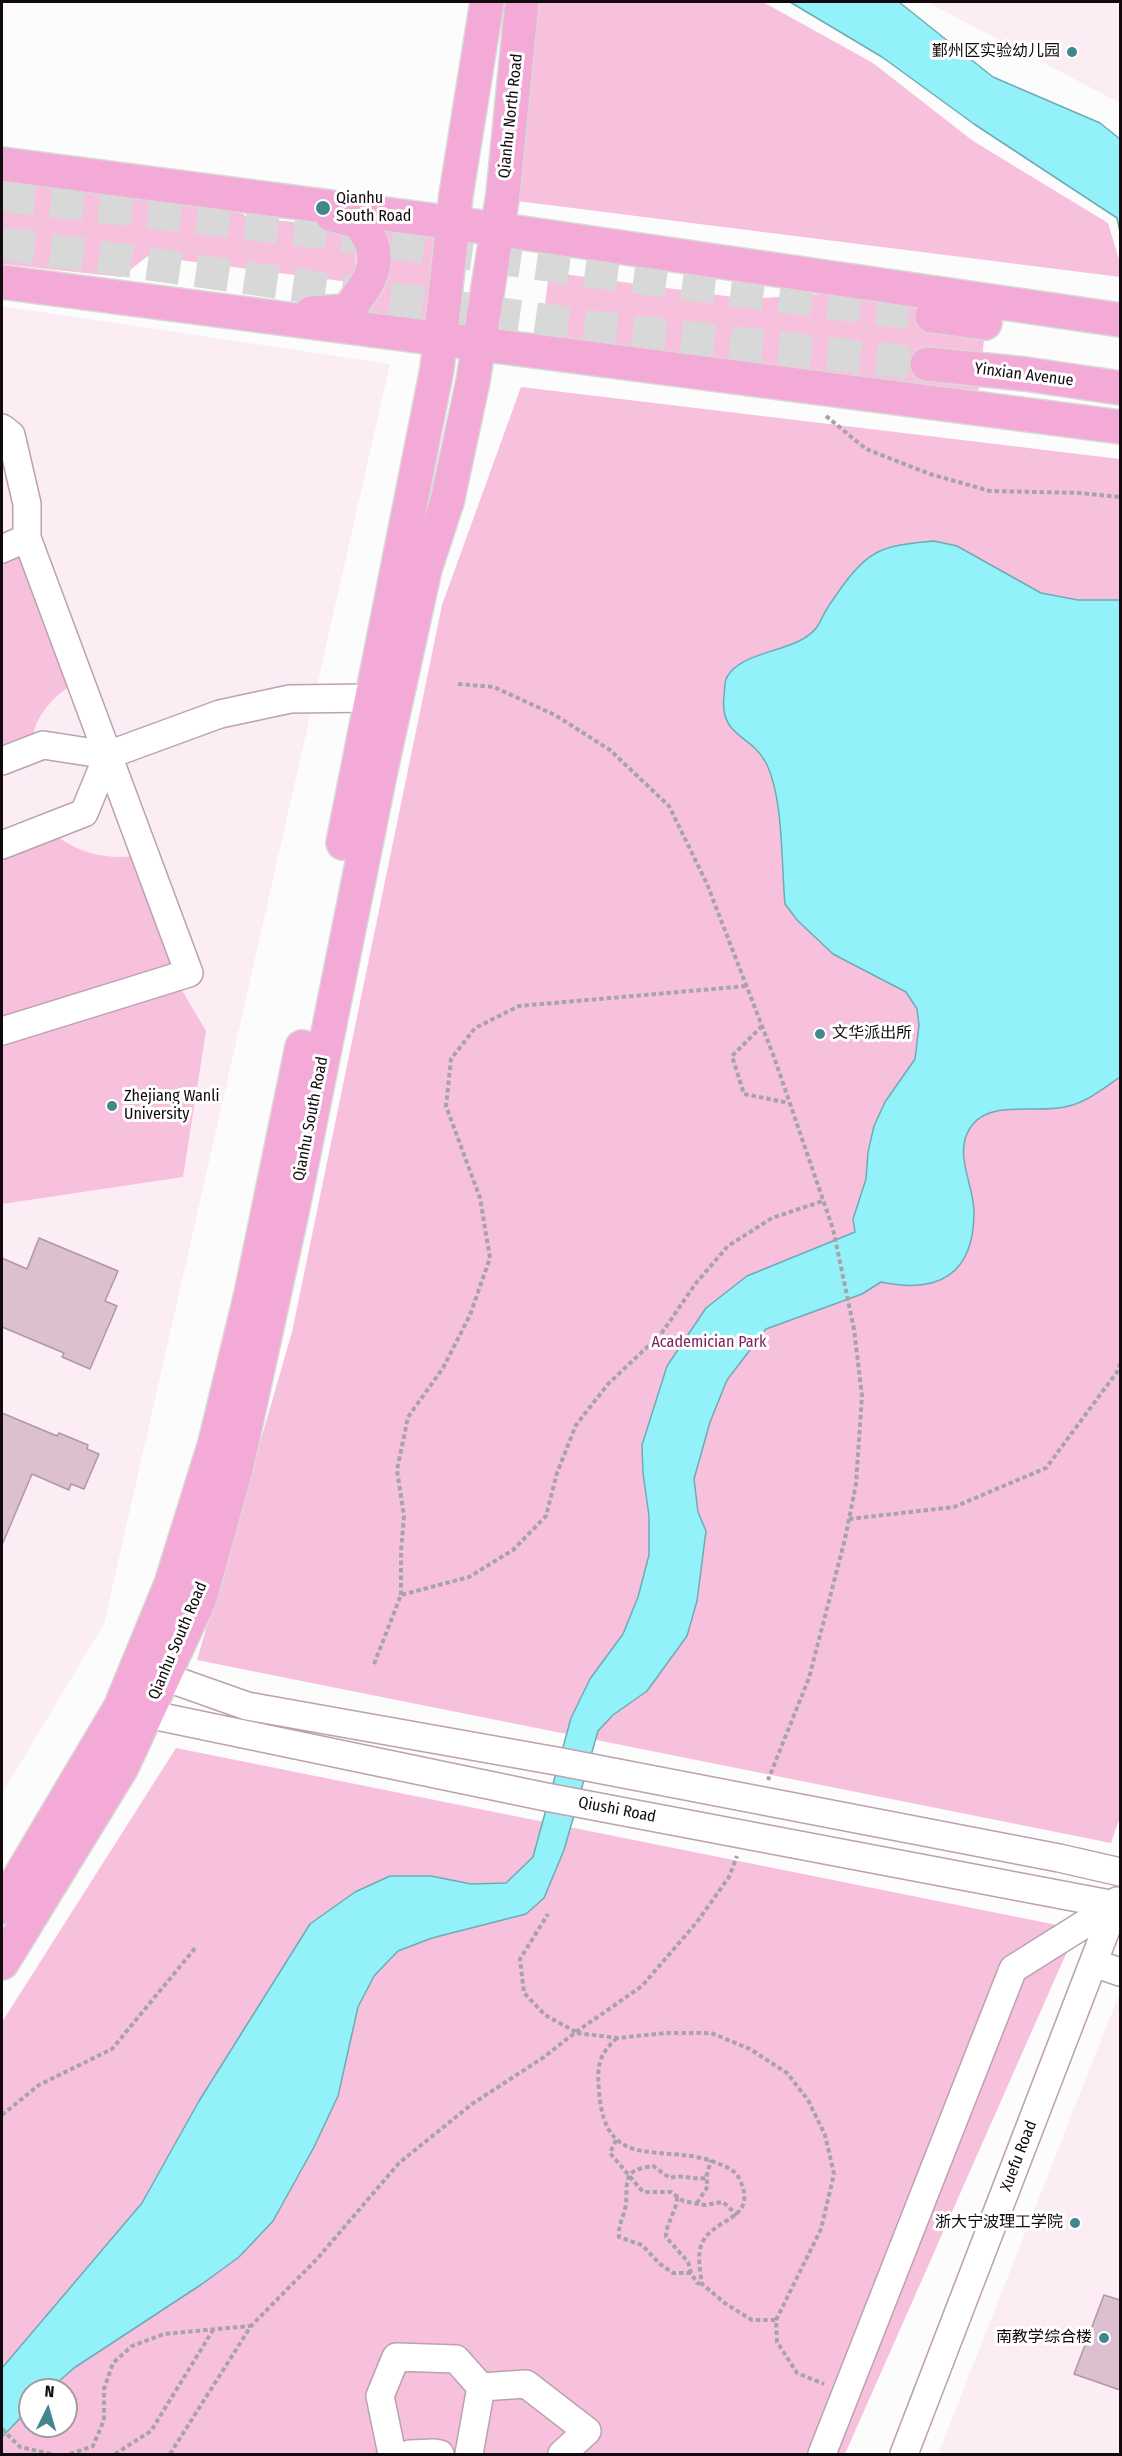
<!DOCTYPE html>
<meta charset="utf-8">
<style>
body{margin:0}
#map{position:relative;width:1122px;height:2456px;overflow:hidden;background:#fcfcfc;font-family:"Fira Sans Condensed",sans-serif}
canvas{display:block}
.frame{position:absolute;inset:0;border:3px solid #130a0f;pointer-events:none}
.north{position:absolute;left:18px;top:2378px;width:60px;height:60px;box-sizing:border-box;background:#fff;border:2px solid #a19d9f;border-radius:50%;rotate:5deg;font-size:16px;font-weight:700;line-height:24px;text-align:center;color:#130a0f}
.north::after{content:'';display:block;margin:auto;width:21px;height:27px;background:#40878e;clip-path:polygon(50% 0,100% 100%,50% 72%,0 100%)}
</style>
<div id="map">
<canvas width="1122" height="2456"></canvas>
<div class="frame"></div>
<div class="north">N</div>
</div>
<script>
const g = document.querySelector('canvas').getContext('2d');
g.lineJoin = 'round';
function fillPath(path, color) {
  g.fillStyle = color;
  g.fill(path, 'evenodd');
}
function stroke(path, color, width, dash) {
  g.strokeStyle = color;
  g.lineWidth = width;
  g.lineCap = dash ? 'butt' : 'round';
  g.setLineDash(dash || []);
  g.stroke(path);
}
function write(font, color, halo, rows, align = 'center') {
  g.font = font + ' "Fira Sans Condensed","Noto Sans SC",sans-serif';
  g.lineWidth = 6;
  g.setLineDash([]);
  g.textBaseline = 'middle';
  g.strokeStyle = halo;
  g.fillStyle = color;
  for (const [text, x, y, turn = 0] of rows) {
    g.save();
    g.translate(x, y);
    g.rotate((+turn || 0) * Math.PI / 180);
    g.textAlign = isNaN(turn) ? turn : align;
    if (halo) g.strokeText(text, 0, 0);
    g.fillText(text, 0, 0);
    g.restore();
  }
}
fillPath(new Path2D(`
 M927 2H1120V103Z
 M2 306 390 364 104 1624 2 1794Z
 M1120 1992V2454H938Z`), '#fcedf5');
fillPath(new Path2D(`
 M537 2H763L873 63 973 141 1108 223 1120 263V277L517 201Z
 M2 171 224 201 247 217 332 226 356 250 355 271 349 282 148 256 121 277 2 264Z
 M367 222 434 227 428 322 358 313Z
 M549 272 748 299 823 294 987 311 978 396 541 338Z
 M521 387 1120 459V1817L1111 1843 197 1660 292 1332 442 605Z
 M26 552 77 681C54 696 34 715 32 743L2 754V557Z
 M48 830C77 853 105 861 141 855L180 961 2 1024V847Z
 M177 982 206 1031 183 1177 2 1204V1037Z
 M176 1748 1077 1929 845 2454H2V2022ZM30 2390H66V2426H30Z`), '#f7c0dd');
const water = new Path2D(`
 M790 2H899L993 77 1100 123 1120 139V232L1117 218 974 124 882 57Z
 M934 541 957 546 1041 593 1078 600H1120V1077C1104 1088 1088 1101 1069 1106 1040 1115 995 1099 973 1124 951 1150 974 1184 974 1212 974 1275 938 1294 881 1282L862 1294 766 1329 727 1380 710 1422 694 1479 698 1512 706 1531 697 1601 687 1636 647 1691 613 1715 598 1731 564 1850 544 1898 526 1914 432 1938 398 1951 374 1976 358 2007 338 2096 314 2147 273 2221 239 2257 202 2284 74 2368 49 2390H30V2408L2 2437V2368L142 2203 199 2101 310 1924 355 1892 390 1876H431L471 1884 506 1883 533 1857 571 1718 590 1679 623 1634 638 1597 649 1555V1516L643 1473 642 1445 667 1366 706 1308 747 1276 855 1232 853 1219 866 1179 868 1152 874 1126 885 1102 915 1059 919 1025 917 1009 906 992 833 954 797 920 785 904C781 864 784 796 765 761 750 734 719 737 724 695 725 690 724 682 727 677 743 649 798 653 817 627 821 621 824 613 828 607 840 589 857 563 876 553 893 544 915 543 934 541Z`);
fillPath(water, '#93f1fa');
stroke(water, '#6dacb4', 1.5);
const building = new Path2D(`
 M39 1238 118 1271 105 1301 117 1306 90 1369 62 1357 64 1353 2 1327V1258L27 1269Z
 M2 1413 57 1436 59 1433 88 1445 87 1449 99 1454 84 1489 71 1484 69 1490 32 1474 2 1545Z
 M1104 2295 1120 2300V2390L1074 2374Z`);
fillPath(building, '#dcc0cf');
stroke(building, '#b197a5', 1.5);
stroke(new Path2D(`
 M2 195 303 230 597 272 932 316
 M2 243 600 328 927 364`), '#d9d8d8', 33, [33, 16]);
const minor = new Path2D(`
 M2 428 11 435 27 504V538L189 973 2 1031
 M2 549 27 538
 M108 755 220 714 290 699 372 698
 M2 761 43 745 108 755 84 813 2 845
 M145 1670 247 1706 556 1761 1059 1858 1120 1872
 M128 1710 546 1797 1115 1905
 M1094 1963 1120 1972
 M392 2454 380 2396 396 2357 456 2359 481 2387 526 2384 587 2431 562 2454
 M410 2454 434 2453 440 2454
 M469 2454 481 2387
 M822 2454 1013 1969 1115 1905
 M904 2454 1117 1901`);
const major = new Path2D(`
 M2 164 454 223 1120 320
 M2 282 1120 427
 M311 313 347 311C361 293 379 273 373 248 371 239 364 230 360 222L332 215
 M932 316 985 323
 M927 364 1025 374 1120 388
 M343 843 437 369 456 195 487 2
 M2 1907 120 1708 171 1584 215 1443 251 1294 302 1047
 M2 1963 122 1767 200 1598 236 1469 292 1212 380 774 425 569 447 502 473 381 503 194 522 2`);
stroke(minor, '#bca1af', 30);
stroke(major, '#d9d8d9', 36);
stroke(new Path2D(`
 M826 416 866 449 930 474 990 491 1080 493 1120 497
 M458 684 494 687 555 715 610 750 669 806 707 884 774 1057 833 1229 854 1329 862 1396 856 1484 845 1539 809 1678 768 1780
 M762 1026 732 1056 744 1094 789 1103
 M849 1519 954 1507 1046 1468 1117 1372 1120 1364
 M401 1595V1551L404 1516 397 1470 408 1417 443 1368 470 1315 490 1258 480 1198 446 1106 451 1059 475 1028 519 1006 747 986
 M374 1664 401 1595 469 1577 513 1550 546 1516 557 1473 576 1425 608 1384 661 1334 696 1283 728 1246 772 1218 823 1201
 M576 2032 642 1986 697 1922 729 1877 737 1856
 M577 2033 618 2038 666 2033H711L750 2049 787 2073 808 2100 825 2135 834 2174 821 2229 776 2320 777 2342 797 2373 824 2384
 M617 2038C598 2055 597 2066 599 2091 605 2177 665 2140 719 2164 728 2167 736 2171 740 2180 758 2221 715 2216 702 2243 697 2254 700 2271 702 2284L726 2304 752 2320H776
 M2 2115 39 2085 112 2049 196 1947
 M616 2140 610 2153 643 2192H671L683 2201 704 2205 723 2202 737 2215
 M677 2197C677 2211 666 2222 666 2237L688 2262 691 2273 697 2283 702 2284
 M697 2203 708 2186 706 2178 711 2160
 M691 2273H673L660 2264 642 2245 619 2237C618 2223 625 2215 626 2203 627 2195 625 2182 630 2175 633 2169 647 2167 653 2166L670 2178C683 2174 692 2180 706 2178
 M2 2429 20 2447 51 2454
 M70 2454 93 2446 104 2420V2389L113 2363 132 2346 164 2334 250 2326
 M115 2454 151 2431 213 2330
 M170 2454 251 2326 317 2259 399 2163 472 2104 544 2057 576 2032 545 2015 524 1993 520 1959 548 1914`), '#a7a4a6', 4, [4.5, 3]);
stroke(minor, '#fff', 27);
stroke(major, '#f4aad6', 33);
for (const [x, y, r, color] of [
 [1072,52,6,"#40878e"],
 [323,208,8,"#40878e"],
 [820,1034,6,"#40878e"],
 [112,1106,6,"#40878e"],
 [1075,2223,6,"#40878e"],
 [1104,2338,6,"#40878e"]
]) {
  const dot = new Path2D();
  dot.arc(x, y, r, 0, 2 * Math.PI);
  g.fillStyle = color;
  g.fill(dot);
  stroke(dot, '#fff', 2);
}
write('16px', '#130a0f', '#fff', [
 ["鄞州区实验幼儿园",1060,52],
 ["Qianhu",336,199,"left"],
 ["South Road",336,217,"left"],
 ["文华派出所",832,1034,"left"],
 ["Zhejiang Wanli",124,1097,"left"],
 ["University",124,1115,"left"],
 ["浙大宁波理工学院",1063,2223],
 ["南教学综合楼",1092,2338]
], 'right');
write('16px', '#130a0f', '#fff', [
 ["Qianhu North Road",511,116,-84],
 ["Yinxian Avenue",1024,375,7],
 ["Qianhu South Road",311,1119,-79],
 ["Qianhu South Road",178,1641,-67],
 ["Qiushi Road",617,1810,11],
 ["Xuefu Road",1019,2156,-69]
]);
write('16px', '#7e215d', '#fff', [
 ["Academician Park",709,1343]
]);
</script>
